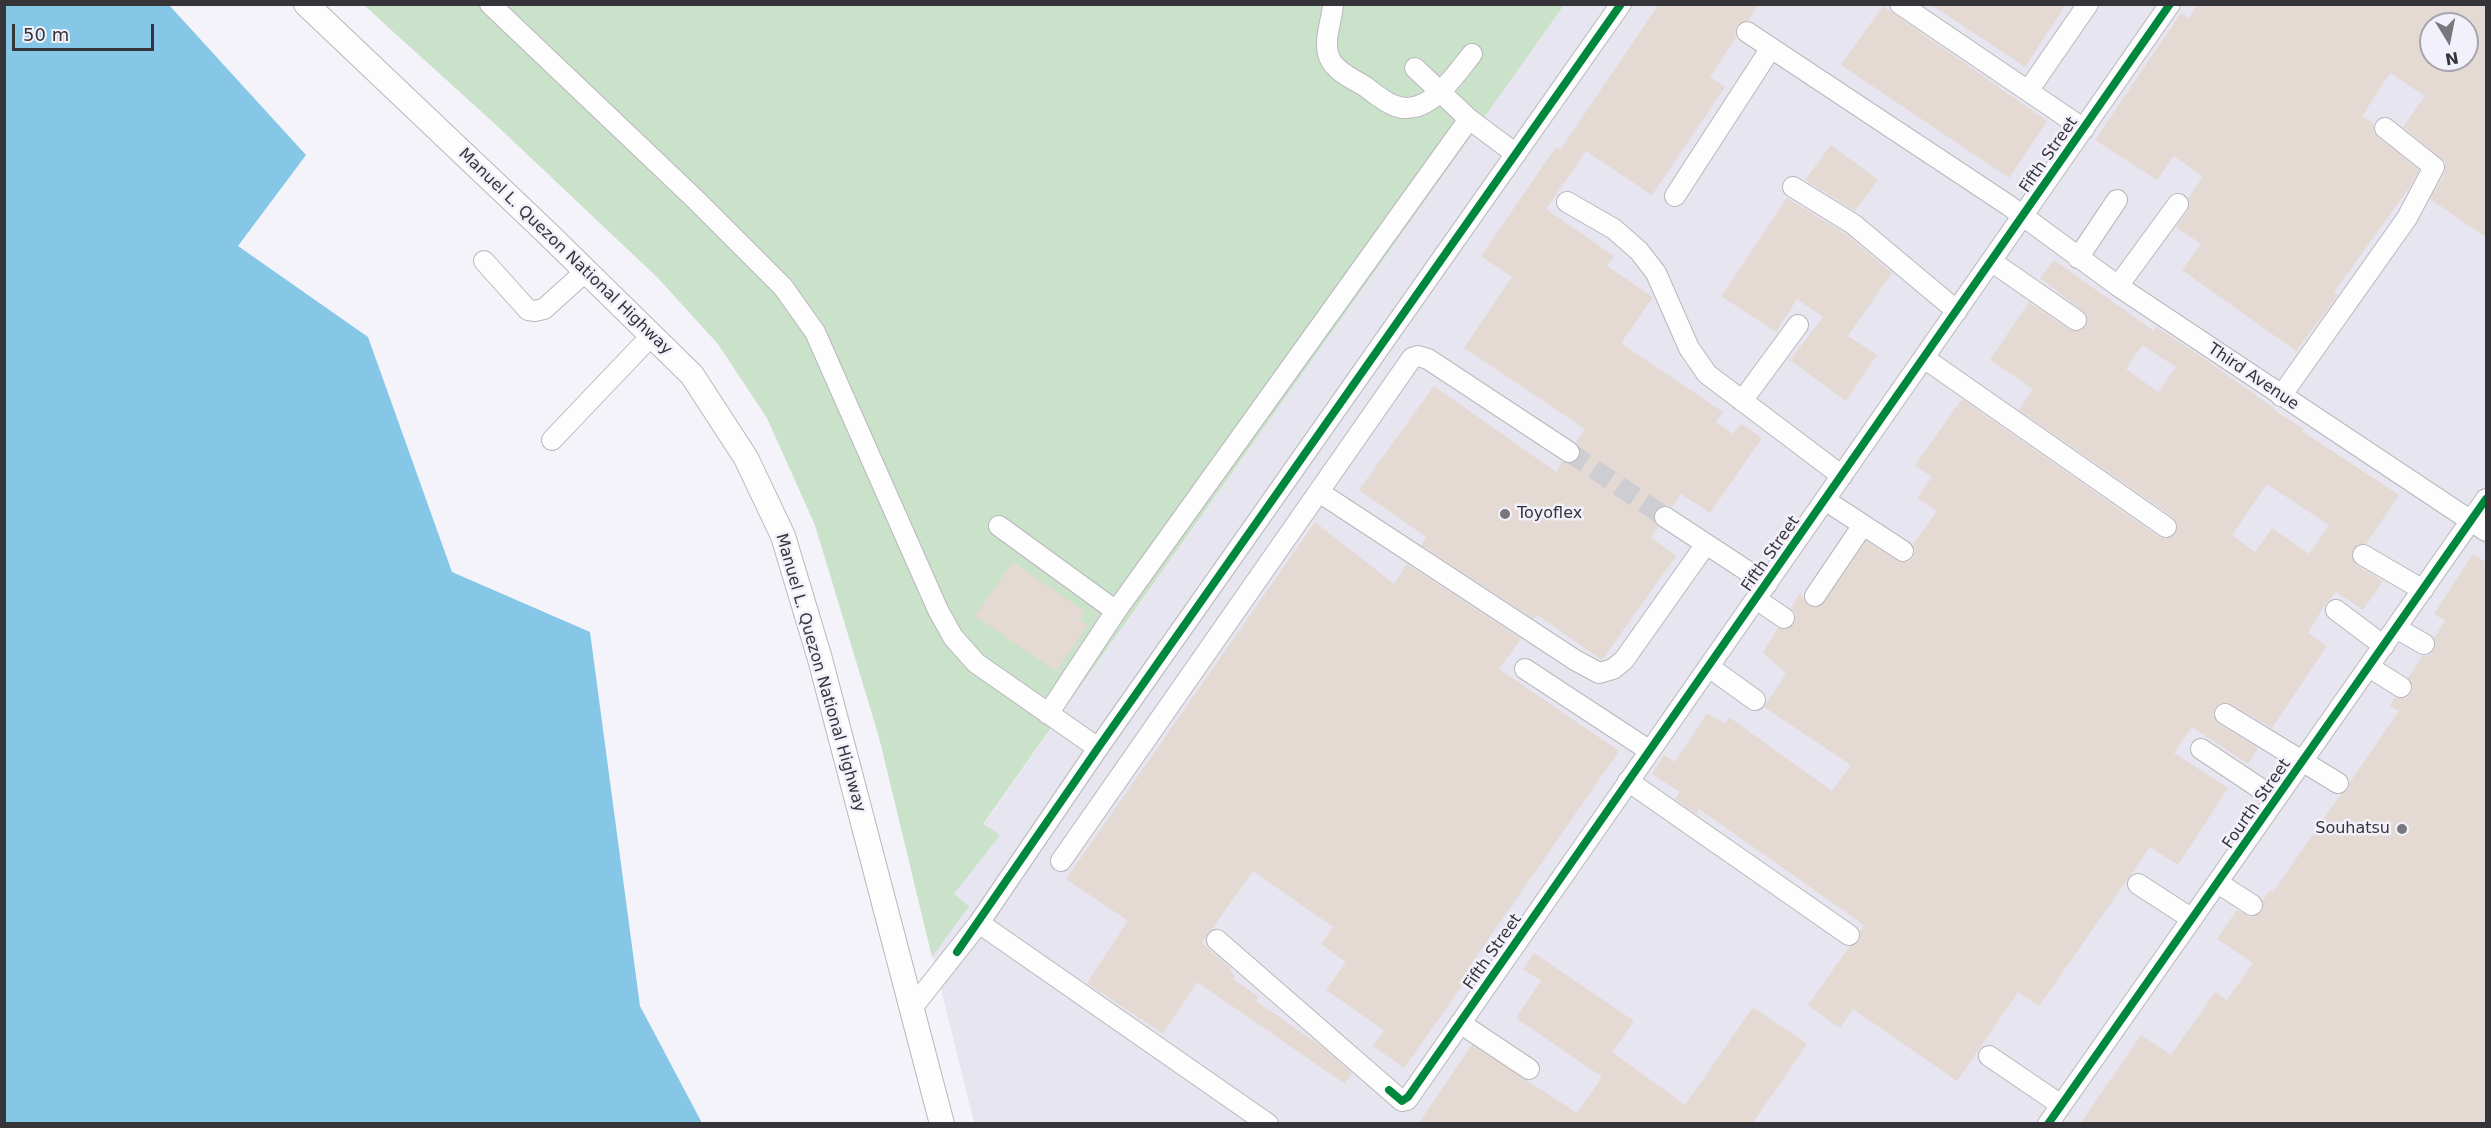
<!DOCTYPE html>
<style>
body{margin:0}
#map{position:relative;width:2491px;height:1128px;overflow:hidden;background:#f4f3f9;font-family:"DejaVu Sans",sans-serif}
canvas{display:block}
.frame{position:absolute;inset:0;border:6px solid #353438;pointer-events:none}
.north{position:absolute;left:2419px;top:12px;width:60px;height:60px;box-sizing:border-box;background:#f2f1fb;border:2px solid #a6a5ad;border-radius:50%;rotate:170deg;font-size:16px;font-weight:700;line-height:24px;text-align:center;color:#353438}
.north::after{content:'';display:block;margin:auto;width:21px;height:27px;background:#78777c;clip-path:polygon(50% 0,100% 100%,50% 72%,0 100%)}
.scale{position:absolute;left:12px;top:24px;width:142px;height:27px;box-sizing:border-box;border:3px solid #353438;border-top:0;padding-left:8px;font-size:18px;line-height:21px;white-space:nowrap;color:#353438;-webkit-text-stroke:4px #f2f1fb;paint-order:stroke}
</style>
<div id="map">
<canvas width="2491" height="1128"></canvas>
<div class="frame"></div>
<div class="north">N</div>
<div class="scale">50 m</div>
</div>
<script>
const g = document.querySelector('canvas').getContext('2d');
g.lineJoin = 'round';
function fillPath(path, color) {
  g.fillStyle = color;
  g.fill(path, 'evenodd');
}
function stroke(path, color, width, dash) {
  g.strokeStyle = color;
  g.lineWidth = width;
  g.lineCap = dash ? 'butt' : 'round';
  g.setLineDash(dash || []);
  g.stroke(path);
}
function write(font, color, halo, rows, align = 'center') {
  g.font = font + ' "DejaVu Sans",sans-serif';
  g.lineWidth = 5;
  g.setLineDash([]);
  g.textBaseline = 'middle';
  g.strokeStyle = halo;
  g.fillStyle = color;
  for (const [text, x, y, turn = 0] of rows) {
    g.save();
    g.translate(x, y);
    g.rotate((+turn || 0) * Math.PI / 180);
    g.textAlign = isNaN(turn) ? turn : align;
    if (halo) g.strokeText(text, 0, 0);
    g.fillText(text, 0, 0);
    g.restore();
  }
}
fillPath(new Path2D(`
 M397 4 1541 5 939 844 999 835 983 825 1564 5H2486V1123H974L879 737 815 525 767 418 718 344 658 278 493 122 384 24ZM2431 24H2467V60H2431Z`), '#e7e5f0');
fillPath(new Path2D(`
 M364 5H1564L983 824 1000 835 954 894 969 906 932 957 879 737 815 525 767 418 718 344 658 278 493 122Z`), '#cae2ca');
fillPath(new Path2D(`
 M5 4 169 5 306 155 238 246 368 337 452 572 590 632 640 1006 702 1123H5Z`), '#86c7e7');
fillPath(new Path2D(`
 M1659 4H1759L1748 20 1737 25 1735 31 1736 37 1710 77 1725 87 1652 195 1586 151 1546 209 1614 256 1607 266 1653 297 1621 343 1723 412 1716 422 1733 434 1741 424 1762 438 1710 513 1681 494 1672 507 1665 505 1655 510 1653 517 1658 527 1651 538 1676 556 1602 660 1537 615 1534 619 1421 545 1426 537 1359 490 1434 386 1556 472 1562 462 1574 463 1579 458 1580 447 1576 442 1585 429 1464 348 1512 277 1481 256 1556 147 1560 150Z
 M1930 4H2066L2025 67Z
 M2198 4H2487V238L2430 199 2445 173V162L2403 127 2425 96 2390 73 2362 116 2374 124V132L2378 137 2419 170 2409 188 2334 292 2338 295 2296 351 2182 270 2201 244 2176 227 2188 211 2190 205 2188 198 2203 177 2174 156 2157 180 2095 140 2181 13 2189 18ZM2431 24H2467V60H2431Z
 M1883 6 2047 121 2009 178 1841 65Z
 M1831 145 1878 180 1855 211 1805 180Z
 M1787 198 1846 234 1892 273 1848 336 1877 355 1846 401 1790 360 1823 317 1797 299 1776 332 1721 296Z
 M2054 260 2154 331 2156 327 2199 355 2275 409 2274 410 2304 429 2302 431 2399 495 2366 544 2357 545 2351 554 2356 565 2383 581 2363 610 2336 592 2326 603 2308 633 2327 646 2272 728 2231 704 2220 703 2215 708 2213 714 2218 724 2258 748 2248 764 2192 727 2174 753 2228 788 2178 865 2150 847 2039 1006 2018 992 1957 1081 1853 1009 1840 1028 1808 1005 1849 947 1858 942 1860 931 1864 925 1699 809 1696 814 1675 799 1680 792 1652 774 1664 755 1675 762 1707 713 1725 724 1729 717 1832 791 1851 765 1764 707 1786 674 1763 652 1778 628 1789 629 1794 624 1795 613 1791 608 1800 593 1809 606H1821L1866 541 1897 561 1908 562 1913 558 1915 551 1913 545 1937 511 1917 498 1932 477 1915 465 1962 399 2159 537 2166 539 2175 534 2178 527 2173 517 2019 410 2033 389 1990 360 2029 302 2070 330 2081 331 2086 326 2087 315 2083 311 2040 278ZM2142 345 2176 367 2158 392 2126 369ZM2267 484 2329 525 2309 554 2272 528 2255 552 2232 535Z
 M1315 522 1394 584 1407 564 1521 639 1499 669 1619 751 1467 970 1471 973 1404 1068 1373 1046 1384 1030 1326 990 1346 962 1321 944 1333 927 1253 871 1202 943 1231 968 1229 971 1235 975 1233 979 1259 997 1256 1001 1321 1046 1352 1073 1345 1084 1197 982 1163 1034 1087 983 1128 921 1066 879Z
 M2473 554 2487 563V1124H2080L2141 1035 2171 1055 2215 992 2227 1000 2253 963 2217 939 2237 910 2251 917 2262 912 2263 900 2270 890 2273 892 2341 794 2348 790 2350 782 2399 711 2390 706 2395 697 2406 698 2411 694 2413 687 2408 678 2422 656 2430 655 2435 649 2434 638 2445 621 2434 614Z
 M1013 562 1085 612 1079 620 1088 625 1056 671 975 616Z
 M1534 953 1634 1021 1612 1052 1685 1105 1753 1007 1807 1044 1752 1124H1418L1472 1045 1577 1113 1602 1077 1516 1018 1541 981 1523 969Z`), '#e5d9d4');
stroke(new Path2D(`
 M1569 452 1665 517`), '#cecdd2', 20, [20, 10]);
const minor = new Path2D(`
 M490 4 695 199 783 287 815 332 938 610 953 637 976 663 1098 748
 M1333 4C1332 22 1322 42 1330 59 1336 72 1355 80 1366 87 1374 93 1383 101 1393 105 1427 120 1454 76 1472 54
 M1900 4 2084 129
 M1747 32 2008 205 2118 286 2486 531
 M1415 68 1469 119 1516 154
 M2028 91 2088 4
 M1793 187 1853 224 1957 311
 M1675 196 1771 48
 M1567 202 1614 229 1639 251 1656 273 1689 348 1707 374 1842 476
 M2078 258 2117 200
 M484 261 528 310 535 311 544 309 586 271
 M1991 261 2076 320
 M2118 286 2178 204
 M1924 358 2166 527
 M2281 396 2407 218 2434 167 2385 128
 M1742 401 1798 325
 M552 440 652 335
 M1319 492 1575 660 1599 673 1613 669 1624 660 1706 544
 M1825 500 1903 551
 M1665 517 1767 584
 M999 526 1116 611
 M2363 555 2423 590
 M1815 596 1863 525
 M1756 599 1784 618
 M2336 610 2384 646
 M2396 628 2424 644
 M1709 667 1755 700
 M2369 667 2401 687
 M1525 669 1650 751
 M1048 714 1116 611 1469 119
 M2225 714 2338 783
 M2201 749 2276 799
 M1628 781 1849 935
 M1061 861 1412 358 1418 356 1428 359 1569 452
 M2218 883 2252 905
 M2138 884 2192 919
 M979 923 1268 1124
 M1217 940 1402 1101 1407 1100 2170 4
 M912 1008 979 923 1098 748 1621 4
 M1460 1023 1529 1069
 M1989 1056 2061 1105
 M2048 1124 2486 499`);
const major = new Path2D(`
 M306 4 545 231 692 375 746 458 783 536 820 659 942 1124`);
stroke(minor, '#b8b7bb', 22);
stroke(major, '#b8b7bb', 26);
stroke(minor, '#fdfdfe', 20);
stroke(major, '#fdfdfe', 24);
stroke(new Path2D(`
 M957 952 1098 748 1621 4
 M1389 1090 1402 1101 1408 1097 2170 4
 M2048 1124 2486 499`), '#00873e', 8);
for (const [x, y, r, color] of [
 [1505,514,6,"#78777c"],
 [2402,829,6,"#78777c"]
]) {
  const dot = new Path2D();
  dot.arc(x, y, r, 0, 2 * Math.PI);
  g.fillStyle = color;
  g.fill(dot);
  stroke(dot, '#f2f1fb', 2);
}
write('16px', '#353438', '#f2f1fb', [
 ["Fifth Street",2049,155,-55],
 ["Manuel L. Quezon National Highway",565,252,44],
 ["Third Avenue",2253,377,34],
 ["Fifth Street",1771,554,-55],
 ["Manuel L. Quezon National Highway",820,673,74],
 ["Fourth Street",2257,804,-55],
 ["Fifth Street",1493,952,-55]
]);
write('16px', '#353438', '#f2f1fb', [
 ["Toyoflex",1517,514],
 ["Souhatsu",2390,829,"right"]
], 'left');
</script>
